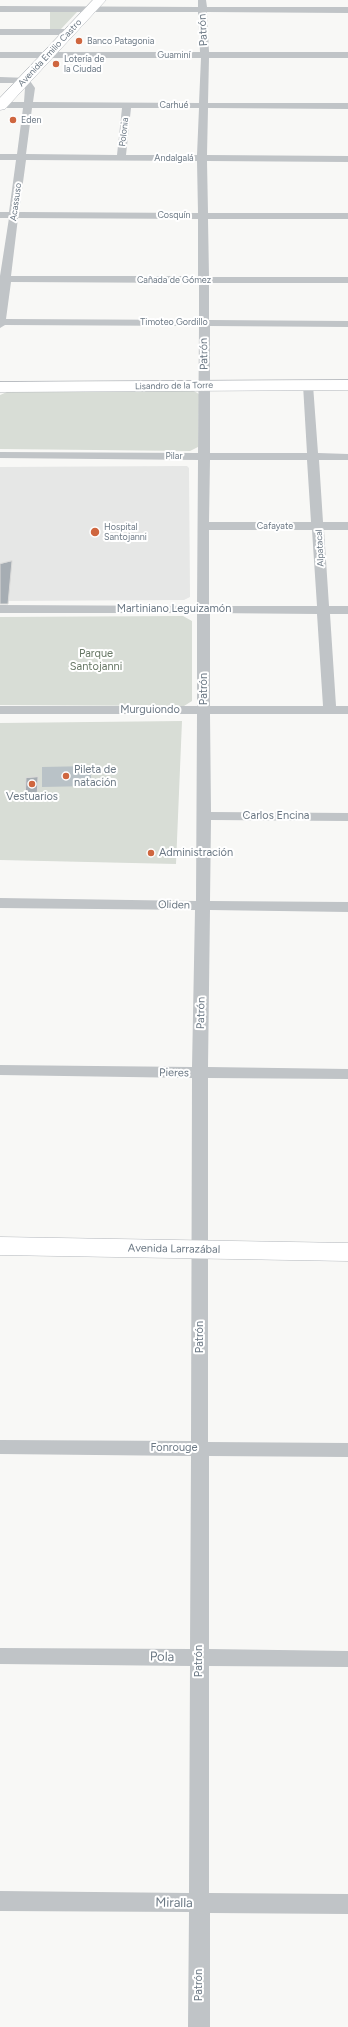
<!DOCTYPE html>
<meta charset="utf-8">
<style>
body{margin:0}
canvas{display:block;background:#f8f8f6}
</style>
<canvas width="348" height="2027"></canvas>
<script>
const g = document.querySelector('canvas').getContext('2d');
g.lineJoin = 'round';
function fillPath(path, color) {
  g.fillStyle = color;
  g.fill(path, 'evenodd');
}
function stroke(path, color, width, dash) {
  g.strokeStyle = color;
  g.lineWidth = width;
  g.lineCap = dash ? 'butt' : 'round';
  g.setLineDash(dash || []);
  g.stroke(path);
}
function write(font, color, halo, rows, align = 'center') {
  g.font = font + ' Figtree,sans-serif';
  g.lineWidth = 4;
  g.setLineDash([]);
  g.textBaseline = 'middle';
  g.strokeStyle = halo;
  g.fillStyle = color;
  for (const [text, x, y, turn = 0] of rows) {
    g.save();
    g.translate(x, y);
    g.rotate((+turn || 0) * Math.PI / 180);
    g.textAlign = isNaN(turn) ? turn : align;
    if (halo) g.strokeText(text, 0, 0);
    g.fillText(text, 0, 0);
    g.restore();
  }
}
fillPath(new Path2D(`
 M187 466 189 468 190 597 184 600 0 601V467Z`), '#e6e7e6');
fillPath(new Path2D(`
 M50 11H76L77 12 61 29 50 30Z
 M192 390 199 394 198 447 190 451 0 449V395L7 392Z
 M183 616 192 621V701L184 706 0 705V617Z
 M182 721 176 864 0 860V723Z`), '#d8ddd6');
fillPath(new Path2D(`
 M91 766V786L42 787V767Z`), '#b9c2c7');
const building = new Path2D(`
 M12 561 8 604H0V564Z
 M38 777 37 800 25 801 26 778Z`);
fillPath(building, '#a6adb3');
stroke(building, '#dadad9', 1);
const secondary = new Path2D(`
 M93 0H106L5 109 0 110V98Z
 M348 380V390L0 392V382Z
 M0 1237 348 1243V1261L0 1255Z`);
stroke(secondary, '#b3b7bc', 1);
fillPath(new Path2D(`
 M198 0H206L207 7H348V13L207 12 209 52H348V58H209L208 103H348V109L208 108 207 155 348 156V162L207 161 208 213H348V219H208L209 277H348V283H209V320L348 321V327L210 326V453H307L303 385 308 382 313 385 318 453 348 454V460H319L323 522H348V530H324L329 606H348V614H330L336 706H348V714H210L211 812 348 813V821L211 820 210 901 348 902V912L210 910 208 1067 348 1069V1079L208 1078V1442L348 1443V1457L209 1456V1649L348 1651V1667L209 1666V1893L348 1894V1914L210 1913V2027H188L189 1912 0 1911V1891L189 1893 190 1666 0 1664V1648L190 1649 191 1456 0 1454V1440L191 1441 192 1078 0 1075V1065L192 1067 195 910 0 908V898L196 901 197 714H0V706H197V613H0V605L197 606 198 460 0 458V452L198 453 199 326 5 325 0 328V276L9 218H0V212H9L16 160H0V154H17L23 108H0V102H24L25 88 22 83H0V77L28 78 35 88 33 102 199 103 201 58H0V52H200L198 12H0V6L198 7ZM32 108H122L117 155 26 154ZM131 108H199L197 155H126ZM26 160 197 161 198 213 19 212ZM18 218 198 219V276H11ZM11 282 199 283V320L6 319ZM210 460H307L311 522H209ZM209 530H312L317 606H209ZM210 613 317 614 323 706H210Z
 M0 29H69L73 32 69 35H0Z`), '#c0c4c7');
fillPath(secondary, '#fff');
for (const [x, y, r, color] of [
 [79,41,4,"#cf663f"],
 [56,64,4,"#cf663f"],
 [13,120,4,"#cf663f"],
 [95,532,5,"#cf663f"],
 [66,776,4,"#cf663f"],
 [32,784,4,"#cf663f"],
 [151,853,4,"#cf663f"]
]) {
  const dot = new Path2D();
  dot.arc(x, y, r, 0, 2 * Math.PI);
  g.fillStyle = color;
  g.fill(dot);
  stroke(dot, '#fff', 1.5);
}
write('9px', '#6b7884', '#fff', [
 ["Banco Patagonia",87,41],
 ["Lotería de",64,59],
 ["la Ciudad",64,69],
 ["Eden",21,120],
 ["Hospital",104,527],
 ["Santojanni",104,537]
], 'left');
write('9px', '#6b7884', '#fff', [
 ["Avenida Emilio Castro",50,53,-47],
 ["Guaminí",174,55],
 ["Carhué",174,105],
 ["Polonia",124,132,-84],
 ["Andalgalá",174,158],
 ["Acassuso",16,202,-82],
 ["Cosquín",174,215],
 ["Cañada de Gómez",174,280],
 ["Timoteo Gordillo",174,322],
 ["Lisandro de la Torre",174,386,-1],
 ["Pilar",174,456],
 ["Cafayate",275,526],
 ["Alpatacal",320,548,-93]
]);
write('11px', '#6b7884', '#fff', [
 ["Patrón",203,30,-93],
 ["Patrón",204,354,-91],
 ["Martiniano Leguizamón",174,609],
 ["Patrón",204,689,-90],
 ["Murguiondo",150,710],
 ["Carlos Encina",276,816],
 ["Oliden",174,905,1],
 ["Patrón",201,1013,-89],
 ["Pieres",174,1073,1],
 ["Avenida Larrazábal",174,1249,1],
 ["Patrón",200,1337,-90],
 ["Fonrouge",174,1448],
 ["Patrón",199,1661,-90],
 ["Patrón",199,1985,-90]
]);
write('11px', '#677765', '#fff', [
 ["Parque",96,654],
 ["Santojanni",96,667]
]);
write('11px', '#6b7884', '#fff', [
 ["Pileta de",74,770],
 ["natación",74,783],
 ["Vestuarios",32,797,"center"],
 ["Administración",159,853]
], 'left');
write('13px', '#6b7884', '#fff', [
 ["Pola",162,1657,1],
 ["Miralla",174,1903,1]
]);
</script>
